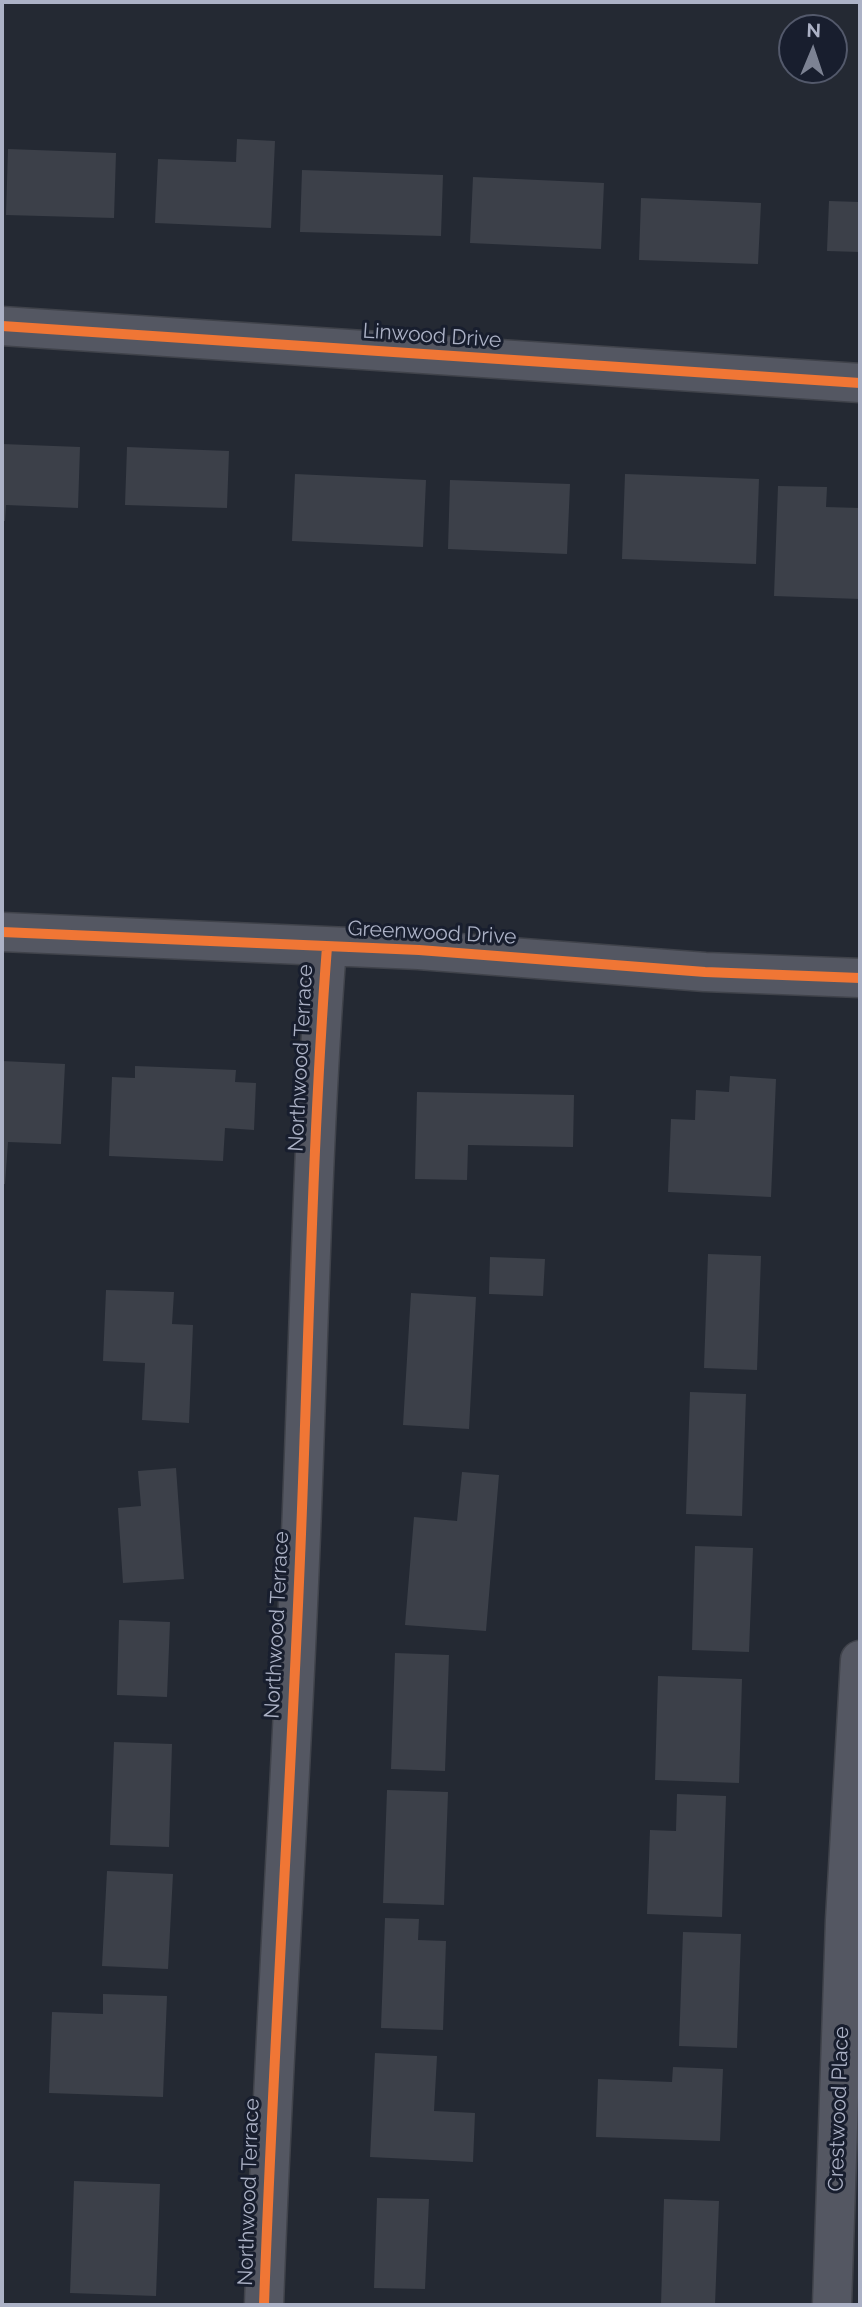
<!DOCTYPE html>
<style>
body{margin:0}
#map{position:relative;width:862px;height:2307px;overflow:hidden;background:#242933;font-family:Raleway,sans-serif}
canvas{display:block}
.frame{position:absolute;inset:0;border:4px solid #acb2c6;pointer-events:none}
.north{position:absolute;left:778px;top:14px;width:70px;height:70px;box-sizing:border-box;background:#181e2e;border:2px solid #53596b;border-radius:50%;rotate:2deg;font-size:19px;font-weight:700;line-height:28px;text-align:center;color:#acb2c6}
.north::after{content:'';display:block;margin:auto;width:24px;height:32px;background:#7c8293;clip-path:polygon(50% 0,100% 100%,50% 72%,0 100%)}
</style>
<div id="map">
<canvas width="862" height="2307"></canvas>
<div class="frame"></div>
<div class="north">N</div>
</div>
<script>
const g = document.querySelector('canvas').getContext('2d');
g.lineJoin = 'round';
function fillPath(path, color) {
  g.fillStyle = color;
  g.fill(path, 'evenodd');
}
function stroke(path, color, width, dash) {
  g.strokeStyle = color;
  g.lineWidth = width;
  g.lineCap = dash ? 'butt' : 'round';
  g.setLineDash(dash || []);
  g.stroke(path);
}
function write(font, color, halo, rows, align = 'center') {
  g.font = font + ' Raleway,sans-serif';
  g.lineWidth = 6;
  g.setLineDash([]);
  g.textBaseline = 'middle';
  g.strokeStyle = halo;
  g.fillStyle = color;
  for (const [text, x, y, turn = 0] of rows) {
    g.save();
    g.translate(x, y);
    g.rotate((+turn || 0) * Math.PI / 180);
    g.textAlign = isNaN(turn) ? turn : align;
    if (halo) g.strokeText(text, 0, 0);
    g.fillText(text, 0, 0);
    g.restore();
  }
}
fillPath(new Path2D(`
 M237 139 275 141 271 228 155 223 158 159 236 162Z
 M8 149 116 153 114 218 6 215Z
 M302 170 443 175 441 236 300 232Z
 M473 177 604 183 601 249 470 243Z
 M641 198 761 203 758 264 639 260Z
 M829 201 860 202V252L827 251Z
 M2 444 80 447 78 508 6 505 5 521H2Z
 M127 447 229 451 227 508 125 505Z
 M295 474 426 480 423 547 292 541Z
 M625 474 759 479 756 564 622 559Z
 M450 480 570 484 567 554 448 549Z
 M778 486 827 487 826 507 860 508V599L774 596Z
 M2 1061 65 1064 61 1144 8 1142 5 1184H2Z
 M135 1066 236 1070 235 1082 256 1083 254 1130 225 1128 223 1161 109 1156 112 1077 135 1078Z
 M730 1076 776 1079 771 1197 668 1192 671 1119 695 1120 696 1090 729 1092Z
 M417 1092 574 1095 573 1147 468 1145 467 1180 415 1179Z
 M708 1254 761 1256 757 1370 704 1368Z
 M490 1257 545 1259 543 1296 489 1294Z
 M106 1290 174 1292 172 1324 193 1325 189 1423 142 1420 145 1363 103 1361Z
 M411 1293 476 1297 469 1429 403 1425Z
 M690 1392 746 1394 742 1516 686 1514Z
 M176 1468 184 1579 123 1583 118 1508 141 1506 138 1471Z
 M462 1472 499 1475 486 1631 405 1625 414 1517 457 1521Z
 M695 1546 753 1548 749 1652 692 1650Z
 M119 1620 170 1622 167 1697 117 1695Z
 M395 1653 449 1655 445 1771 391 1769Z
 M658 1676 742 1679 739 1783 655 1780Z
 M114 1742 172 1744 169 1847 110 1845Z
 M387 1790 448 1792 444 1905 383 1903Z
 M677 1794 726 1796 722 1917 647 1914 650 1830 676 1831Z
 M107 1871 173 1874 168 1969 102 1966Z
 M385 1918 419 1919 418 1940 446 1941 443 2030 381 2028Z
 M683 1932 741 1934 737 2048 679 2046Z
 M103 1994 167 1996 163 2097 49 2093 52 2012 103 2014Z
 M375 2053 437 2056 434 2111 475 2113 473 2162 370 2157Z
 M673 2067 723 2069 720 2141 596 2137 598 2079 672 2082Z
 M74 2181 160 2184 156 2296 70 2293Z
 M377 2198 429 2199 425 2289 374 2288Z
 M664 2199 719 2201 715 2305H661Z`), '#3c4049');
const street = new Path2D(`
 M2 326 860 383
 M2 932 419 950 705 972 860 978
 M264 2305C273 2048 291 1791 301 1534 309 1338 312 1142 327 947
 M832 2305 845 1920 860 1660`);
stroke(street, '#40434b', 41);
stroke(street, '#545762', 38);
stroke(new Path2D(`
 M2 326 860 383
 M2 932 419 950 705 972 860 978
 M264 2305C273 2048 291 1791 301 1534 309 1338 312 1142 327 947`), '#f07635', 10);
write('21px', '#acb2c6', '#181e2e', [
 ["Linwood Drive",432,336,4],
 ["Greenwood Drive",432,933,3],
 ["Northwood Terrace",301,1058,-87],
 ["Northwood Terrace",277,1625,-87],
 ["Crestwood Place",839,2109,-88],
 ["Northwood Terrace",249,2192,-88]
]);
</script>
